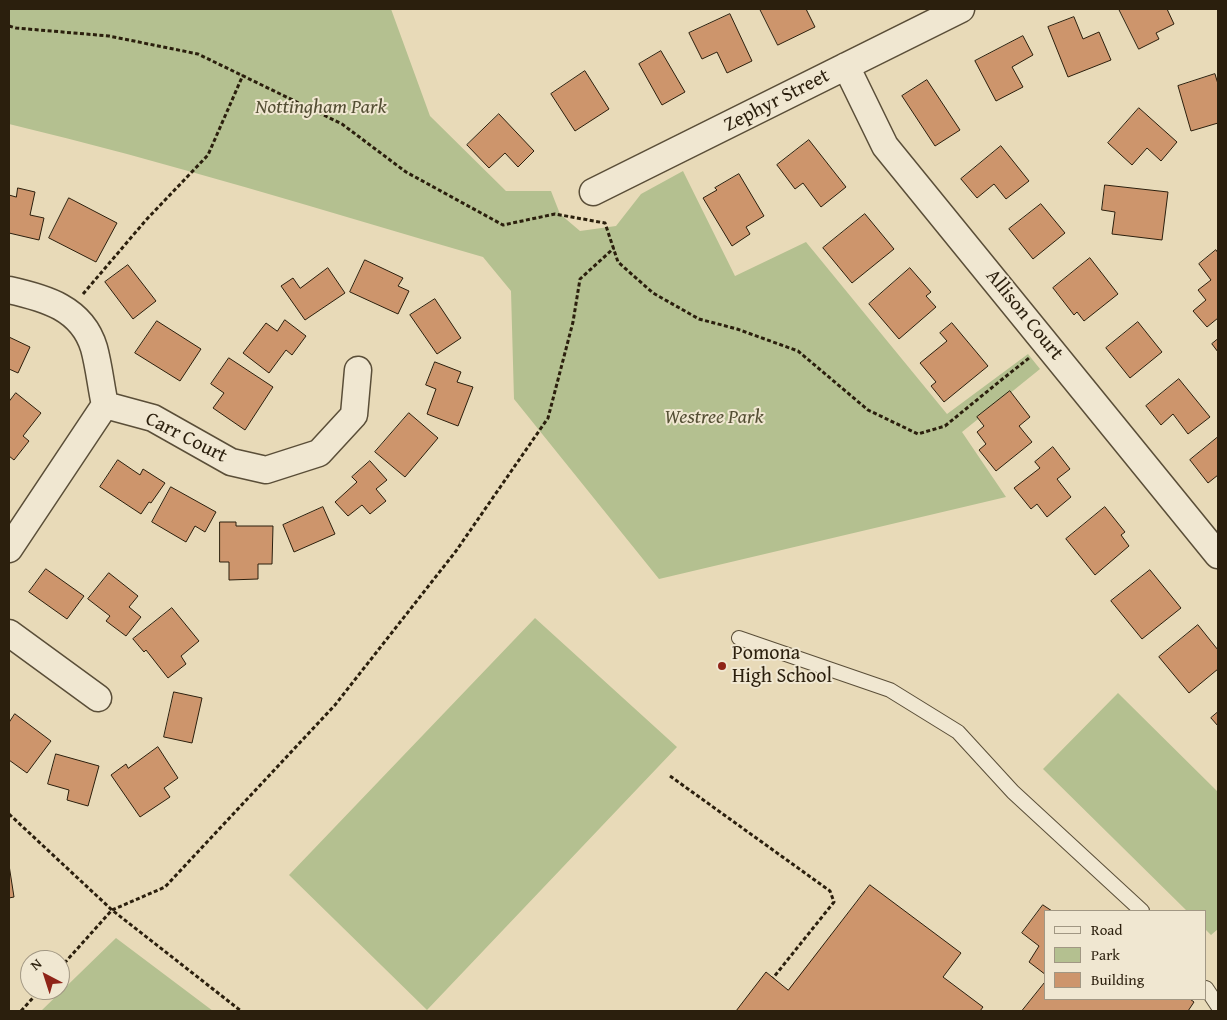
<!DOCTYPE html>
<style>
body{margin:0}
#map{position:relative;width:1227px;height:1020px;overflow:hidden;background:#e8dab8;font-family:"Gentium Book Plus",serif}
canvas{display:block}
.frame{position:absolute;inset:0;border:10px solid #2b1f0d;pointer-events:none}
.legend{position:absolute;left:1044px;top:910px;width:162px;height:90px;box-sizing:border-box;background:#f0e7d1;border:1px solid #a19783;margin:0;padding:6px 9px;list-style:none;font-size:15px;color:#2b1f0d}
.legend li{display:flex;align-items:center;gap:10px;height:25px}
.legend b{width:25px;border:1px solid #a19783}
.north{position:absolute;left:20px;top:950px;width:50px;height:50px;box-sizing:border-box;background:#f0e7d1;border:1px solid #a19783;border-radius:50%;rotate:320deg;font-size:14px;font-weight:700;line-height:20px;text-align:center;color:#2b1f0d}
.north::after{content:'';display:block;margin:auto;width:18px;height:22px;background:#8f2418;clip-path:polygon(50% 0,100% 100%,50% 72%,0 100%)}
</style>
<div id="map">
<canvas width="1227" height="1020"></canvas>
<div class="frame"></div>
<ul class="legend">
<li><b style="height:6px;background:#f0e7d1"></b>Road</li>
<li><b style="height:14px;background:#b4c090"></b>Park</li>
<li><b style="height:14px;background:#cd956c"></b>Building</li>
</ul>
<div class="north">N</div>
</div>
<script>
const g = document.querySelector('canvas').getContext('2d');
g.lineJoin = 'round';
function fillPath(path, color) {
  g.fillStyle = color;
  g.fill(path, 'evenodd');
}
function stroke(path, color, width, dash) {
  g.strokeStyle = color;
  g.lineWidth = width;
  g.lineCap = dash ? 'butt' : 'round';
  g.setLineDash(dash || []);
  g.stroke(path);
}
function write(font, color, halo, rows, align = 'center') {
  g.font = font + ' "Gentium Book Plus",serif';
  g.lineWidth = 4;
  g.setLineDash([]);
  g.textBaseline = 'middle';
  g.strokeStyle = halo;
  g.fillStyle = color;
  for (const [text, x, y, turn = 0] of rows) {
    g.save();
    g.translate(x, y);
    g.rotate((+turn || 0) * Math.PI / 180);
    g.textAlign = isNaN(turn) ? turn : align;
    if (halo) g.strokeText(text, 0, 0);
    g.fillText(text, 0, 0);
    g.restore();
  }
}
fillPath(new Path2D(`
 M9 9H391L430 116 506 191H551L560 214 580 231 616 226 641 194 683 171 735 276 806 242 947 414 1028 354 1040 369 962 432 1006 497 659 579 514 399 511 291 483 257C325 211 168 162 9 124Z
 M535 618 677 747 427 1010 289 875Z
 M1118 693 1218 792V929L1211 935 1206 930V911H1187L1043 769Z
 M116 938 213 1011H41Z`), '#b4c090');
const building = new Path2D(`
 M760 9H806L815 27 778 45Z
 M1119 9H1167L1174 24 1156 33 1159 39 1139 49Z
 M730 14 752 61 727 73 717 52 702 59 689 33Z
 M1074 17 1083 39 1099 32 1111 60 1068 77 1048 27Z
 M1023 36 1033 55 1012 67 1023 87 996 101 975 61Z
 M661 51 685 92 662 105 639 64Z
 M585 71 609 109 575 131 551 94Z
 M1215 74 1218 84V123L1191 131 1178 86Z
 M927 80 960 130 935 146 902 96Z
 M1139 108 1177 142 1161 161 1147 148 1132 165 1108 143Z
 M499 114 534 151 518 167 505 153 489 168 467 145Z
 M809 140 846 187 821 207 803 183 795 189 777 165Z
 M1001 146 1029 181 1006 199 994 184 977 198 961 179Z
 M739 174 764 216 746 227 750 234 732 246 703 198 717 190 715 188Z
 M1105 185 1168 192 1162 240 1112 234 1115 212 1102 210Z
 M18 188 35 192 30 215 44 218 39 240 9 233V195L16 197Z
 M69 198 117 223 96 262 49 238Z
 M1041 204 1065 233 1033 259 1009 229Z
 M865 214 894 249 852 283 823 248Z
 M1216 250 1218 253V318L1207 327 1193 311 1206 300 1198 290 1211 280 1199 264Z
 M1090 258 1118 294 1084 321 1077 312 1074 315 1053 288Z
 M365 260 403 278 398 286 409 291 398 314 350 292Z
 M128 265 156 301 133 319 105 282Z
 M328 268 345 293 305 320 281 286 293 278 300 288Z
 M910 268 931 292 926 296 936 307 899 339 869 304Z
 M435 299 461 338 437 354 410 315Z
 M285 320 306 336 292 355 286 350 269 373 243 353 266 323 277 331Z
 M157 321 201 349 180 381 135 353Z
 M1138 322 1162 352 1130 378 1106 348Z
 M952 323 988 366 944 402 931 386 936 382 920 363 947 341 940 333Z
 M9 337 30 347 18 373 9 369Z
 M1218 339V352L1212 344Z
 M229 358 273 387 245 430 213 408 224 393 211 384Z
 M435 362 461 372 457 382 473 387 458 426 427 414 436 389 426 385Z
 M1179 379 1210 417 1188 434 1173 414 1161 425 1146 406Z
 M1010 391 1030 417 1019 426 1032 442 996 471 979 450 986 444 977 432 984 426 977 417Z
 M16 393 41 413 23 436 29 441 14 460 9 456V402Z
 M409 413 438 438 405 477 375 452Z
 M1218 437V475L1208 483 1190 460Z
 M1053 447 1070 469 1057 479 1071 497 1047 517 1037 504 1031 509 1014 488 1040 468 1035 462Z
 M118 460 140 475 143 469 165 483 151 503 149 502 141 514 100 487Z
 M370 461 387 480 376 489 386 501 370 514 362 505 348 516 335 502 357 482 352 477Z
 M171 487 216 512 205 532 195 526 186 542 152 522Z
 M323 507 335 534 294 552 283 525Z
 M1105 507 1125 532 1121 535 1129 546 1095 575 1066 539Z
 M220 522H236V526H273L272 564H258V579L229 580V562H220Z
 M46 569 84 596 67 619 29 592Z
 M1150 570 1181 608 1142 639 1111 601Z
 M109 573 138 596 129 607 141 617 126 636 106 621 110 616 88 599Z
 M172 608 199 641 181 656 186 664 168 678 146 650 144 652 133 639Z
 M1198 625 1218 650V669L1189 693 1159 657Z
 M174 692 202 698 192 743 164 737Z
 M1218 712V726L1211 718Z
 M15 714 51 741 27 773 9 760V723Z
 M158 747 178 778 164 788 170 797 140 817 111 775 126 764 128 768Z
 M56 754 99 766 88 806 67 800 69 790 48 784Z
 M9 865 14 897 9 898Z
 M870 885 961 953 943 977 983 1007 980 1011H736L766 972 788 990Z
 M1043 905 1052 911H1046V975L1029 962 1039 946 1022 933Z
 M1046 981V999H1190L1194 1002 1188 1011H1022Z`);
fillPath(building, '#cd956c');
stroke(building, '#2b1f0d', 1);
const service = new Path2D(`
 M739 638 890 690 958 732 1013 792 1142 911
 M1206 988 1218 1006`);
const minor = new Path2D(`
 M846 66 885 146 1218 555
 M593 192 961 9
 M9 290C45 298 82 308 94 348 99 366 101 387 105 405L9 549
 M105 405 153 418 231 462 266 470 319 453 354 415 358 370
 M9 633 98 698`);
stroke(service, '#5a4e38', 16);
stroke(minor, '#5a4e38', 29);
stroke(new Path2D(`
 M9 26 16 28 109 36 198 54 342 124 406 172 503 225 555 214 605 223 618 262 653 293 699 319 737 329 798 351 868 410 918 434 945 426 1000 381 1029 358
 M83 294 146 220 208 155 243 75
 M670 776 830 891 834 902 773 978
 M9 814 112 910 241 1011
 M60 968 112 910 165 887 335 705 456 551 548 418 573 322 580 279 614 248
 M21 1011 40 990`), '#2b1f0d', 3, [4, 2.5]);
stroke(service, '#f0e7d1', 14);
stroke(minor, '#f0e7d1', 26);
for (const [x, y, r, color] of [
 [722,666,5,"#8f2418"]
]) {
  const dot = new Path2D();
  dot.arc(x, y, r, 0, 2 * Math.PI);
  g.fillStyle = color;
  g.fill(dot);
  stroke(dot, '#f0e7d1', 2);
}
write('20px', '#2b1f0d', '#f0e7d1', [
 ["Zephyr Street",777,101,-27],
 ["Allison Court",1024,315,51],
 ["Carr Court",186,438,27]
]);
write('italic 20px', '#544f34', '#f0e7d1', [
 ["Nottingham Park",321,108],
 ["Westree Park",714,418]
]);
write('20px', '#2b1f0d', '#f0e7d1', [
 ["Pomona",732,654],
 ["High School",732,677]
], 'left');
</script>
